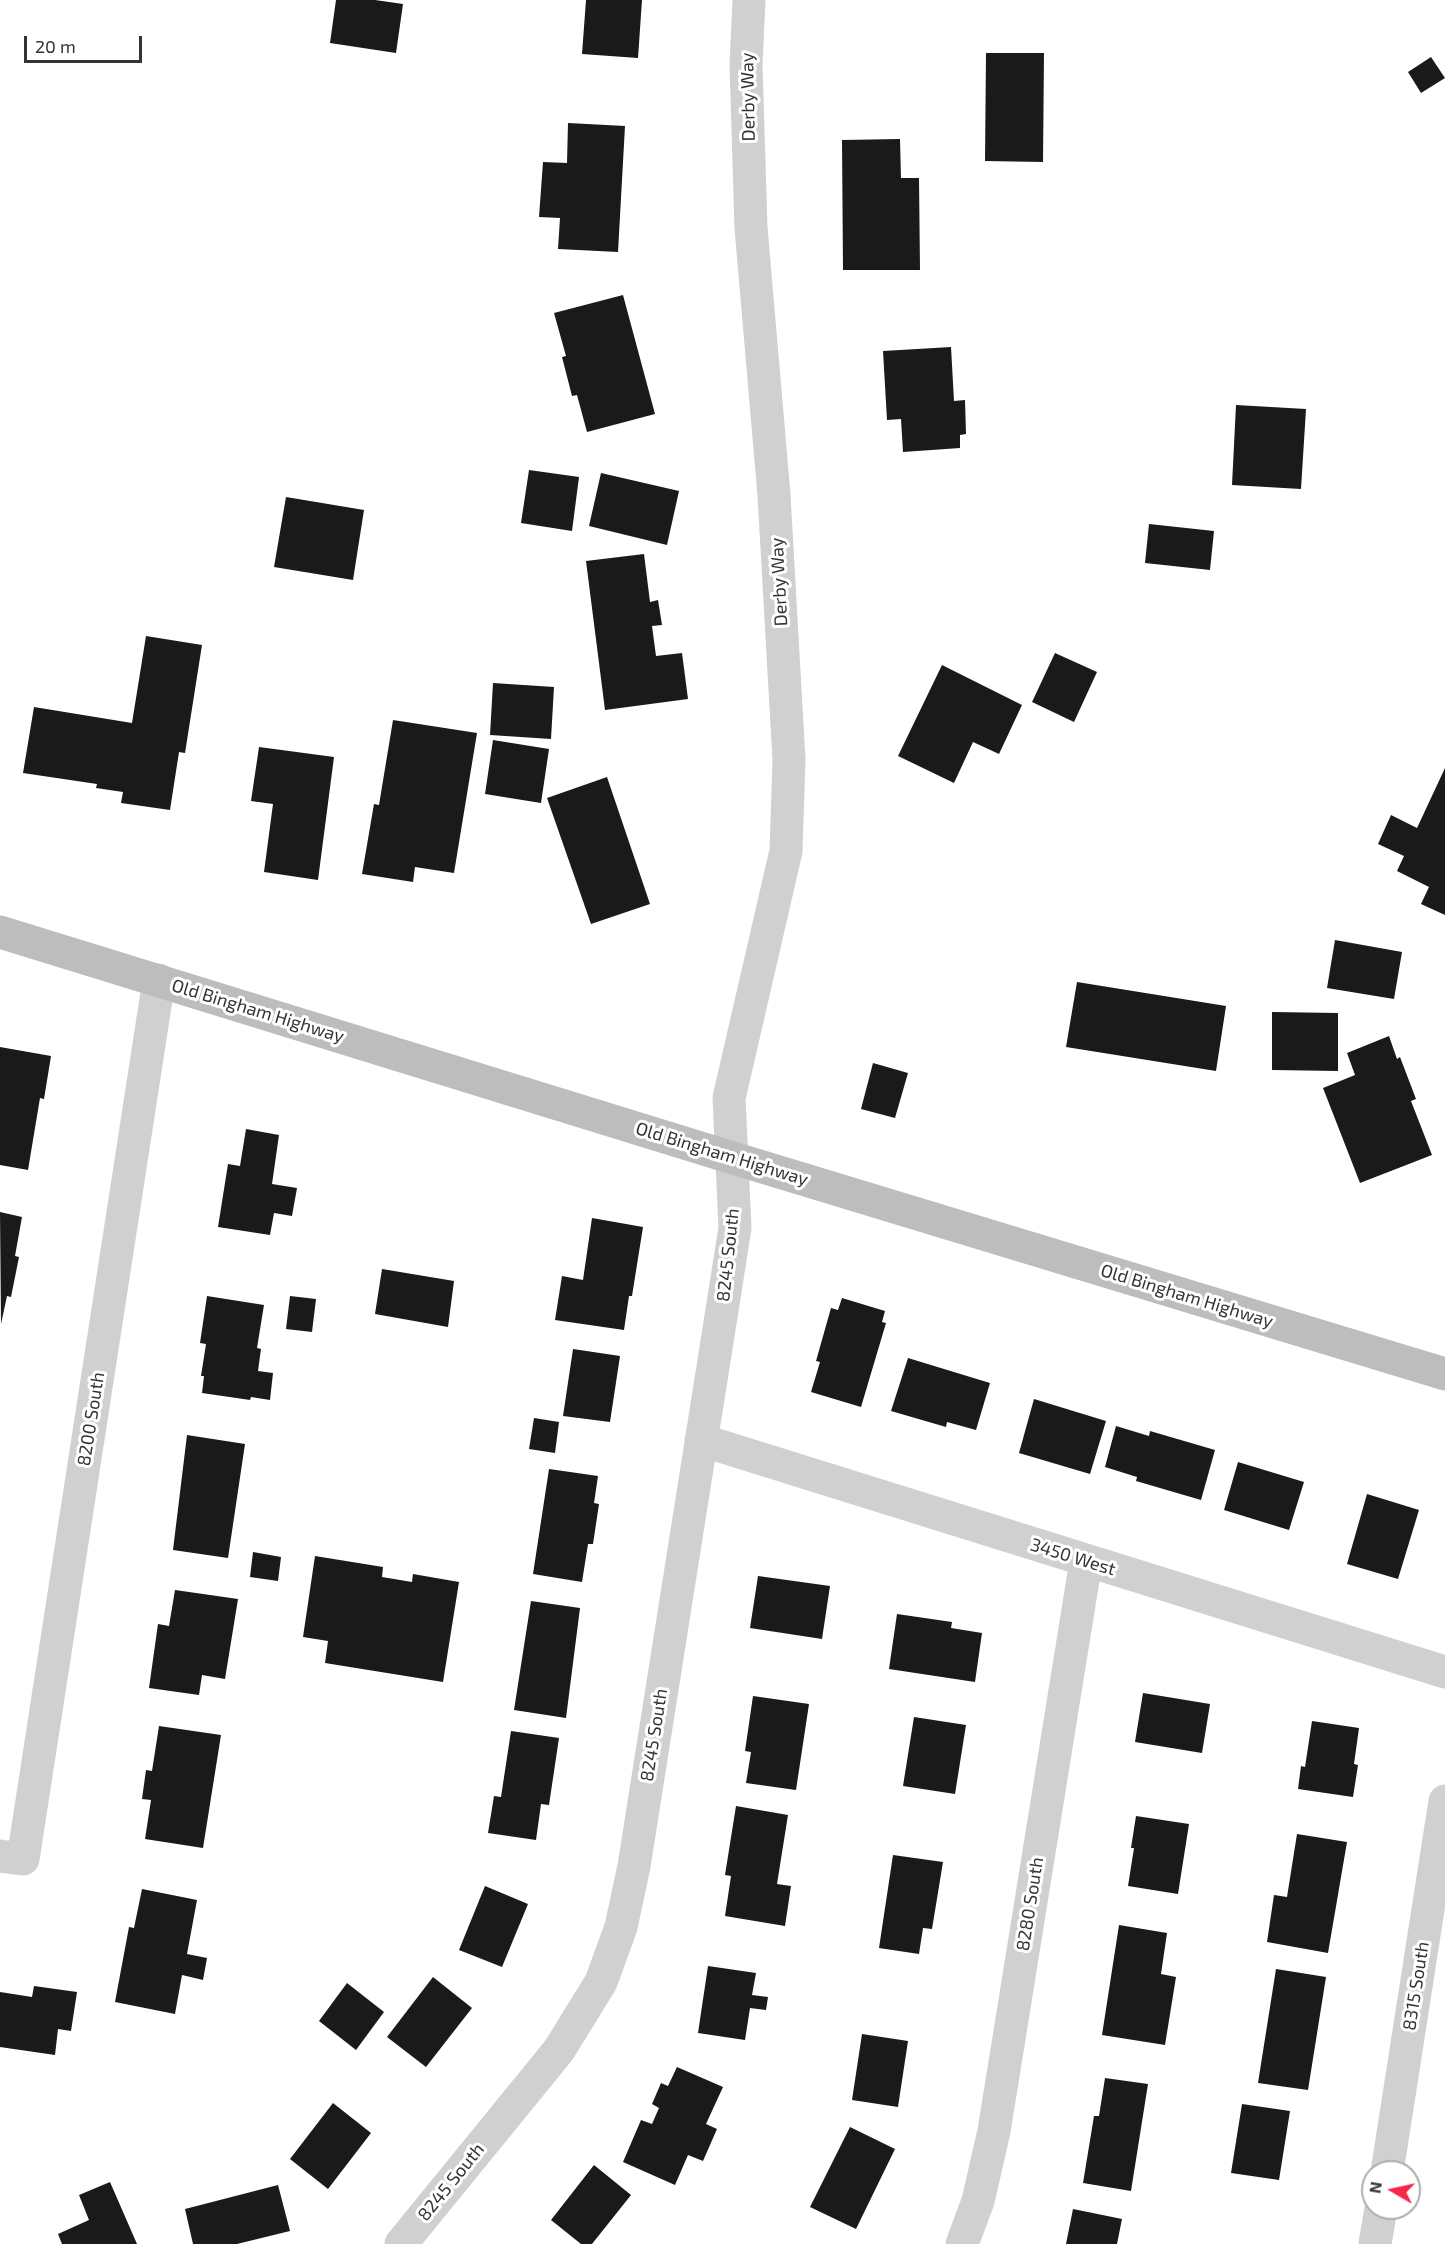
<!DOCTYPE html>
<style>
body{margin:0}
#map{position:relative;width:1445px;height:2244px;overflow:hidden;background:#fff;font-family:"Exo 2",sans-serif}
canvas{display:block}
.north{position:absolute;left:1361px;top:2160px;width:60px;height:60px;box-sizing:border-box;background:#fff;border:2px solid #adadad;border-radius:50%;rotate:279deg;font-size:16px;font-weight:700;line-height:24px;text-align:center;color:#333}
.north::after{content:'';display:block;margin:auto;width:21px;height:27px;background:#f72847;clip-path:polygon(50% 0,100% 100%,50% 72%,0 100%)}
.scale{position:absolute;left:24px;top:36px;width:118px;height:27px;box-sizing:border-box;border:3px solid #333;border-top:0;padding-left:8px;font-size:18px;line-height:21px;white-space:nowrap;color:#333;-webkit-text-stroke:4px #fff;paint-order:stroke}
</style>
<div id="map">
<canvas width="1445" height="2244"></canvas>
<div class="north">N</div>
<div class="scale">20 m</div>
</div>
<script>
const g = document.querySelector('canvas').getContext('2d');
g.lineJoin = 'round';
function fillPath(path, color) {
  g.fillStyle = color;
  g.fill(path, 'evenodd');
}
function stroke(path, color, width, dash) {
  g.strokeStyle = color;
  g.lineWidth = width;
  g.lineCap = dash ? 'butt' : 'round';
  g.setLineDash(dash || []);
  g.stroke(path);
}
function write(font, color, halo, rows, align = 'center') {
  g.font = font + ' "Exo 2",sans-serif';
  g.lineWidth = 6;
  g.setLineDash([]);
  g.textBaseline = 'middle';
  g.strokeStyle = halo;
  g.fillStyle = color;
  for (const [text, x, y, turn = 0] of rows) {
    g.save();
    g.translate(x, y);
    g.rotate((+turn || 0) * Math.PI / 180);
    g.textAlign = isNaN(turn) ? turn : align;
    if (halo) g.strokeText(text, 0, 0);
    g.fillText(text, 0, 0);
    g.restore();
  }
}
fillPath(new Path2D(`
 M336 0H375L403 4 396 53 330 43Z
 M586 0H642L638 58 582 54Z
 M986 53H1044L1043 162 985 161Z
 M1431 57 1445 78 1421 93 1408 72Z
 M568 123 625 126 618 252 558 249 560 218 539 217 543 162 567 163Z
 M900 139 901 178H919L920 270H843L842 140Z
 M623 295 655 414 587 432 577 395 572 396 562 357 566 356 554 313Z
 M951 347 954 401 965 400 966 434 960 435V448L903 452 901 419 887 420 883 351Z
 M1236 405 1306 409 1301 489 1232 485Z
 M529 470 579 477 572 531 521 523Z
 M601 473 679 491 667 545 589 526Z
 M286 497 364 510 353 580 274 567Z
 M1149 524 1214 531 1210 570 1145 563Z
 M644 554 650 602 658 600 662 625 652 626 656 656 682 653 688 699 605 710 586 561Z
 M146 636 202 645 185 753 179 752 170 810 121 803 123 792 96 788 97 784 23 773 34 707 132 723Z
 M1055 653 1097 672 1074 722 1032 702Z
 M942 665 1022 705 999 754 973 742 954 783 898 756Z
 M493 683 554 687 551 739 490 735Z
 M393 720 477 733 454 873 415 867 413 882 362 874 374 804 379 805Z
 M493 740 549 749 541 803 485 794Z
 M259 747 334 757 318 880 264 872 273 804 251 801Z
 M1445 768V915L1421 904 1429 887 1397 871 1404 856 1378 844 1391 815 1417 828Z
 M607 777 650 904 591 924 547 798Z
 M1335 940 1402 952 1394 999 1327 988Z
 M1077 982 1226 1006 1216 1071 1066 1047Z
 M1272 1012 1338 1013V1071L1272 1070Z
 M1389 1036 1397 1059 1400 1057 1416 1099 1411 1101 1432 1155 1360 1183 1323 1088 1355 1075 1347 1053Z
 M0 1047 51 1056 44 1099 40 1098 28 1170 0 1165Z
 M873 1063 908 1073 895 1118 861 1109Z
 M246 1129 279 1135 272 1184 297 1188 292 1216 274 1213 270 1235 218 1227 228 1164 240 1166Z
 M0 1212 22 1217 15 1256 19 1257 11 1297 7 1296 1 1324Z
 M592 1218 643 1227 632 1296H629L624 1330 555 1320 562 1276 583 1280Z
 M382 1269 454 1281 448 1327 375 1314Z
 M207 1296 264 1305 257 1348 261 1349 258 1371 273 1373 270 1400 251 1397 250 1400 202 1393 204 1376H201L206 1344 200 1343Z
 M290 1296 316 1299 312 1332 286 1329Z
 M842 1298 885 1311 882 1322 886 1323 861 1407 811 1392 820 1362 816 1361 831 1308 838 1310Z
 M573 1349 620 1356 610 1422 563 1416Z
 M908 1358 990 1383 976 1430 947 1422 946 1427 891 1411Z
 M1034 1399 1106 1421 1090 1474 1019 1453Z
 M534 1418 559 1422 555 1453 529 1449Z
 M1116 1426 1149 1436 1150 1431 1215 1450 1201 1500 1136 1481 1137 1477 1105 1467Z
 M187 1435 245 1444 228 1558 173 1550Z
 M1238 1462 1304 1482 1289 1530 1224 1510Z
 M549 1469 598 1476 594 1503 599 1504 593 1544H588L582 1582 533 1574Z
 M1367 1494 1419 1510 1398 1579 1347 1564Z
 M253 1552 281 1557 278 1581 250 1577Z
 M315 1556 383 1567 382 1577 412 1582 413 1574 459 1582 443 1682 325 1663 328 1641 303 1637Z
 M758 1576 830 1586 822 1639 750 1628Z
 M175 1590 238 1599 225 1679 202 1675 199 1695 149 1688 158 1624 169 1626Z
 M531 1601 580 1608 566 1718 514 1710Z
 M897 1614 952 1622 951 1628 982 1633 975 1682 889 1669Z
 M1143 1693 1210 1704 1202 1753 1135 1742Z
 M753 1696 809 1704 796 1790 746 1783 751 1752 745 1751Z
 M914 1717 966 1725 955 1794 903 1786Z
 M1312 1721 1359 1728 1354 1764 1358 1765 1353 1797 1298 1789 1301 1766 1305 1767Z
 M159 1726 221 1735 203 1848 145 1839 151 1800 142 1799 146 1770 152 1771Z
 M511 1731 559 1738 549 1805 541 1804 536 1840 488 1833 494 1796 501 1797Z
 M736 1806 788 1815 777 1884 791 1886 785 1926 725 1916 731 1876 725 1875Z
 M1136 1816 1189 1824 1178 1894 1128 1886 1134 1848H1131Z
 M1297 1834 1347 1842 1328 1953 1267 1942 1274 1895 1287 1897Z
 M893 1855 943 1862 932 1929 923 1928 919 1954 879 1948Z
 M485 1886 528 1904 502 1967 459 1950Z
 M142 1889 197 1900 187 1954 207 1958 203 1980 182 1975 175 2014 115 2002 129 1927 134 1928Z
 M1119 1925 1167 1933 1161 1974 1176 1977 1165 2045 1102 2035Z
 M708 1966 756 1973 752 1995 768 1997 766 2010 750 2008 745 2040 698 2033Z
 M1276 1969 1326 1977 1308 2090 1258 2083Z
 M433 1977 472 2008 426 2067 387 2037Z
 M347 1983 384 2012 356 2050 319 2021Z
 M34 1986 77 1992 71 2031 58 2029 55 2055 0 2047V1992L32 1997Z
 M862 2034 908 2041 898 2107 852 2100Z
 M677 2067 723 2087 706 2124 717 2129 703 2161 688 2155 675 2185 623 2162 641 2120 652 2124 659 2108 652 2104 661 2083 668 2086Z
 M1105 2078 1148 2084 1131 2191 1083 2183 1094 2116H1099Z
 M333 2103 371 2133 328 2189 290 2159Z
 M1242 2104 1290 2111 1279 2180 1231 2173Z
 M850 2127 895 2149 856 2229 810 2207Z
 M594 2165 631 2195 592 2244H581L551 2220Z
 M110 2182 137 2244H62L58 2234 89 2220 79 2195Z
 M278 2185 290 2231 237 2244H193L185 2209Z
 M1073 2209 1122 2219 1117 2244H1066Z`), '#1a1a1a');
stroke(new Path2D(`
 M701 1440 1445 1672
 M0 1856 23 1859 159 980
 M1387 2172 1445 1801
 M401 2244 559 2050 601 1982 621 1927 634 1866 735 1228 729 1098 786 851 789 760 774 495 751 228 746 65 749 0
 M962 2244 978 2201 994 2131 1086 1561
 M1375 2244 1381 2208`), '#d0d0d0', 33);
stroke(new Path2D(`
 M0 932 733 1158 1445 1374`), '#bdbdbd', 33);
write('18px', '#333', '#fff', [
 ["Derby Way",748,97,-91],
 ["Derby Way",779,582,-93],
 ["Old Bingham Highway",258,1011,17],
 ["Old Bingham Highway",722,1154,17],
 ["8245 South",728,1255,-84],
 ["Old Bingham Highway",1187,1296,17],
 ["8200 South",91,1419,-81],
 ["3450 West",1073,1557,17],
 ["8245 South",654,1735,-81],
 ["8280 South",1030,1904,-81],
 ["8315 South",1416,1986,-81],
 ["8245 South",451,2182,-51]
]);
</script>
